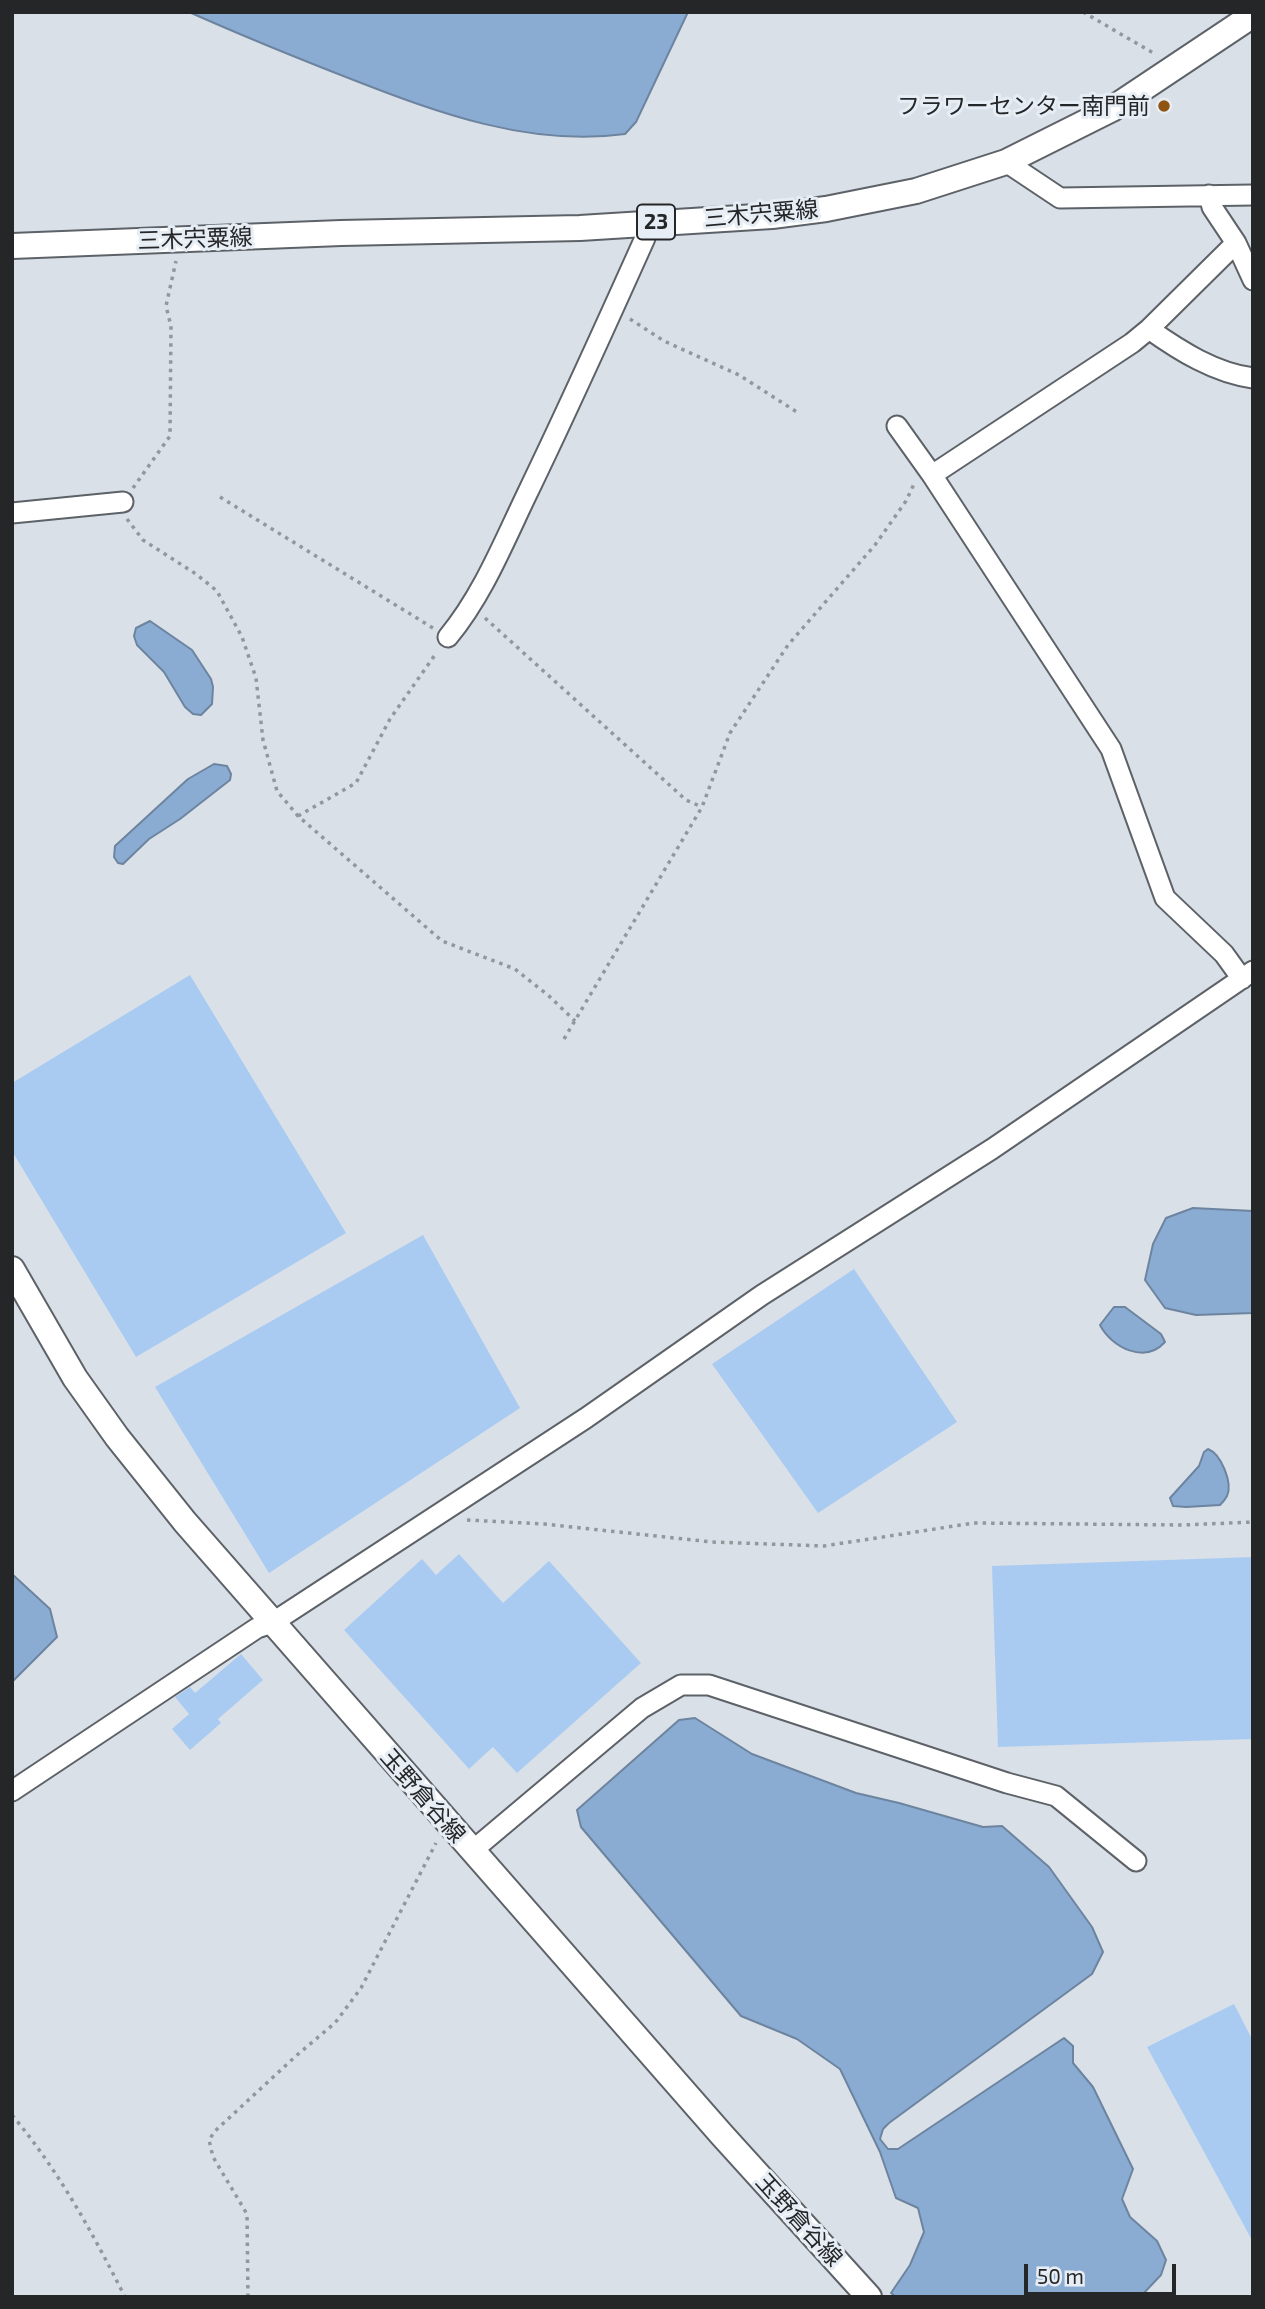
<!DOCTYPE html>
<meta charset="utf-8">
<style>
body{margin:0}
#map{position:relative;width:1265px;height:2309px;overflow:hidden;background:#dae0e7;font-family:"Exo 2",sans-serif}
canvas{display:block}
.frame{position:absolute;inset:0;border:14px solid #242628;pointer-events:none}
.scale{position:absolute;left:1024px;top:2264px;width:152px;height:32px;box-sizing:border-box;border:4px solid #242628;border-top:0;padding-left:9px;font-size:21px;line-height:24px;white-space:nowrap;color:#242628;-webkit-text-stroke:5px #e7edf4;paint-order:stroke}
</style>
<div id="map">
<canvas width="1265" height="2309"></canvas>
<div class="frame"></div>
<div class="scale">50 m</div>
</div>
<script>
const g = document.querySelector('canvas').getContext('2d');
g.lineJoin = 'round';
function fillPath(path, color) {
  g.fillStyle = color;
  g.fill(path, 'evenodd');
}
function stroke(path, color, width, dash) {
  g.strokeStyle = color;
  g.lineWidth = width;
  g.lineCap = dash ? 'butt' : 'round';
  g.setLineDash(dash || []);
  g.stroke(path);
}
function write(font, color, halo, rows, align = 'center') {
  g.font = font + ' "Exo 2","Noto Sans JP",sans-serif';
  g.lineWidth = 6;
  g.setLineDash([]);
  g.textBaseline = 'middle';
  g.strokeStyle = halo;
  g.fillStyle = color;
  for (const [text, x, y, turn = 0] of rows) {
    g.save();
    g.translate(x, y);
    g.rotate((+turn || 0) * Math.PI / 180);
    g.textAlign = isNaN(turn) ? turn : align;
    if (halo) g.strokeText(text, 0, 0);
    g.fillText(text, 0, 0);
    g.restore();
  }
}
const water = new Path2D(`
 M189 12H688L636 122 625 134C530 147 438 113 351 79 297 58 243 36 189 12Z
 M150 621 192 650 211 679 213 687 212 704 201 715 193 714 185 707 164 672 137 645 134 636 136 628Z
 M214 764 227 766 231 774 230 780 180 819 149 839 123 864 118 863 114 857 115 846 188 779Z
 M1193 1208 1253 1211V1313L1196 1315 1165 1308 1145 1280 1153 1244 1166 1218Z
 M1114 1307H1125L1161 1334 1165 1342C1145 1364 1112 1348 1100 1325Z
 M1208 1449C1221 1454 1233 1483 1227 1496 1226 1498 1222 1503 1220 1505L1186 1507 1173 1506 1170 1498 1199 1466 1204 1452Z
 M12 1574 50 1609 57 1637 12 1682Z
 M695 1718 752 1754 856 1793 899 1803 983 1827 1002 1826 1049 1867 1092 1927 1103 1952 1092 1974 889 2123 883 2129 880 2139 888 2149H898L1064 2038 1073 2046V2063L1093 2087 1133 2169 1122 2199 1130 2217 1157 2241 1166 2260 1161 2275 1140 2297H896L891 2293 910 2265 924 2232 918 2208 896 2198 880 2152 840 2069 797 2039 741 2016 581 1827 577 1810 679 1720Z`);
fillPath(water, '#8bacd2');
stroke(water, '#6c849f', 2);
fillPath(new Path2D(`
 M190 975 346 1233 136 1357 12 1151V1083Z
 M423 1235 520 1408 269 1573 155 1387Z
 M854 1269 957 1422 818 1513 712 1364Z
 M459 1554 503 1603 549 1561 641 1663 517 1773 493 1747 469 1769 344 1630 422 1559 436 1575Z
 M1253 1557V1739L998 1747 992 1566Z
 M241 1654 263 1680 218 1719 221 1723 190 1750 172 1729 189 1714 175 1697 190 1687 195 1693Z
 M1234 2004 1253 2041V2242L1147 2047Z`), '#a9cbf2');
const minor = new Path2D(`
 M1006 162 1060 198 1253 195
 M1209 195 1212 207 1236 243 1253 280
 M1149 329C1180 351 1215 373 1253 378
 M897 426 932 475 1111 749 1165 898 1224 954 1242 979
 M932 475 1132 343 1149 329 1236 243
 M12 513 123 502
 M448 637C482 596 503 544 526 496 567 411 606 325 645 238L643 223
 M12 1791 257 1628 272 1623 586 1418 762 1295 992 1149 1253 971
 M472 1851 642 1708 681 1685H709L1007 1783 1056 1796 1136 1861`);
const major = new Path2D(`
 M12 246 341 233 580 228 772 216 826 209 916 191 1006 162 1112 109 1253 15
 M12 1269 75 1378 117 1437 185 1522 722 2135 869 2297`);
stroke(minor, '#5d6268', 23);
stroke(major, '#5d6268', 28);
stroke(new Path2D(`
 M1083 12 1155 54
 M630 319 664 341 739 375 800 414
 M133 488 170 436 171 326 166 306 176 261
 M220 497 433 628
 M127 519 143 540 196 574 217 591 242 637 256 678 263 740 277 791 298 816 442 941 515 969 549 996 575 1021
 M485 618 686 800 702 807
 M298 816 356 783 390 719 437 652
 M564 1039 702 807 730 733 788 645 875 545 906 501 914 484
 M467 1520 544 1524 712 1542 824 1546 974 1523 1183 1525 1253 1522
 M12 2115C59 2171 92 2232 125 2297
 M248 2297 247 2214 213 2157 209 2140 215 2131 297 2055 335 2023 361 1988 436 1843`), '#92979c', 3.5, [3.5, 5]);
stroke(minor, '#fff', 19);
stroke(major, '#fff', 24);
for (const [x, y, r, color] of [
 [1164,106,7,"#8f5411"]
]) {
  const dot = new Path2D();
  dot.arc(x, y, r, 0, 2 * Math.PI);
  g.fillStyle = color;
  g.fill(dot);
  stroke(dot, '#e7edf4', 2.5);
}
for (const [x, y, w] of [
 [656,222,38]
]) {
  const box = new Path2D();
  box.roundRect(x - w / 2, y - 17.5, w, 35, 5);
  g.fillStyle = '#e7edf4';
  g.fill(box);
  stroke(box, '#242628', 2);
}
write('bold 21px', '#242628', null, [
 ["23",656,222]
]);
write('23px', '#242628', '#e7edf4', [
 ["フラワーセンター南門前",1150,106]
], 'right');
write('23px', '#242628', '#e7edf4', [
 ["三木宍粟線",761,214,-5],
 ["三木宍粟線",195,239,-2],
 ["玉野倉谷線",423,1796,49],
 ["玉野倉谷線",799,2220,48]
]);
</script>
